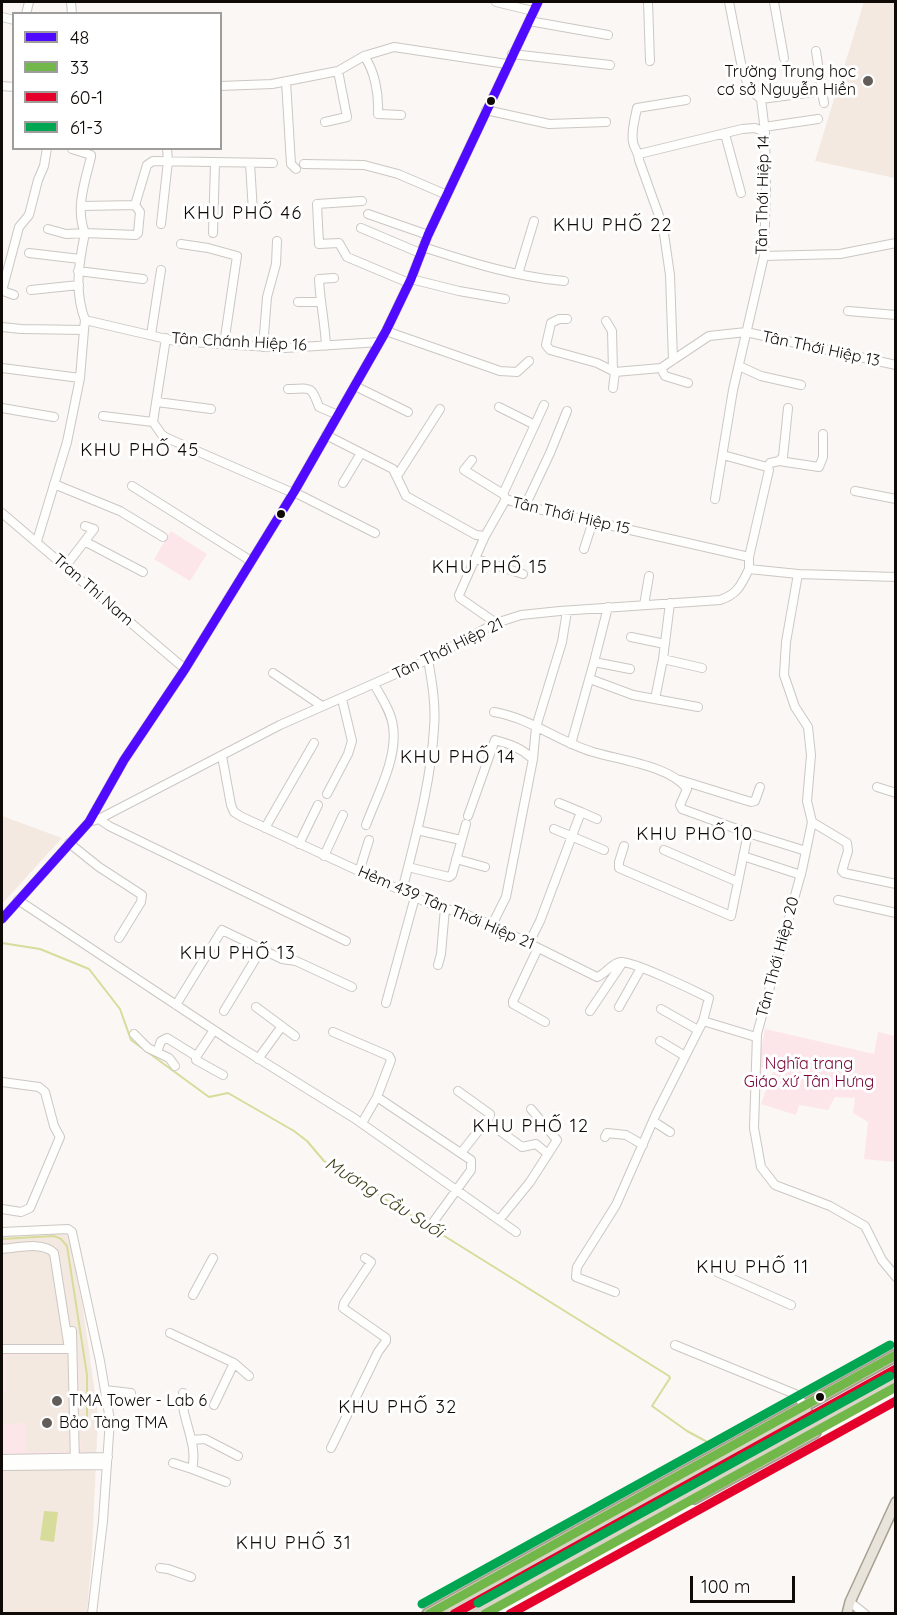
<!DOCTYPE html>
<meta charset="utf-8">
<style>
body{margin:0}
#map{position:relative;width:897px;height:1615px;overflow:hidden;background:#fbf7f4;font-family:Quicksand,sans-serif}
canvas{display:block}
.frame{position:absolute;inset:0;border:3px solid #100a06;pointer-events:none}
.legend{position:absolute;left:12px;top:12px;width:210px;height:138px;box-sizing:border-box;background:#fff;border:2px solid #9f9d9b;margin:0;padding:8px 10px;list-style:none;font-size:18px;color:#100a06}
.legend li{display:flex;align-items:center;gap:12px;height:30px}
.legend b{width:30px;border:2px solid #9f9d9b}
.scale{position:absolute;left:690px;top:1576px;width:105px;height:27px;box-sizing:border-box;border:3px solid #100a06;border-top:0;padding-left:8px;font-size:18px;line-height:21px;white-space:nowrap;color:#100a06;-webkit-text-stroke:4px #fff;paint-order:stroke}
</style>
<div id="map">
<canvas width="897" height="1615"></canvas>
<div class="frame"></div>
<ul class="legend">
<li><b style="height:8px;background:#4f0aff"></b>48</li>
<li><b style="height:8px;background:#71b749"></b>33</li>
<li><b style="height:8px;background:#e4002b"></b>60-1</li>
<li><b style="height:8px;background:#00a651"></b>61-3</li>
</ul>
<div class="scale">100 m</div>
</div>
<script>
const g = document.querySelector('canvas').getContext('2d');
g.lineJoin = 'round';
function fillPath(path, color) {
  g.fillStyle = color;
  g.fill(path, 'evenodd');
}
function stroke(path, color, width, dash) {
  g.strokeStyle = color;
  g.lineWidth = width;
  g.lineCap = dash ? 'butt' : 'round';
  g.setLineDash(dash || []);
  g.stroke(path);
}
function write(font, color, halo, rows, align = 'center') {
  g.font = font + ' Quicksand,sans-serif';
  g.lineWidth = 6;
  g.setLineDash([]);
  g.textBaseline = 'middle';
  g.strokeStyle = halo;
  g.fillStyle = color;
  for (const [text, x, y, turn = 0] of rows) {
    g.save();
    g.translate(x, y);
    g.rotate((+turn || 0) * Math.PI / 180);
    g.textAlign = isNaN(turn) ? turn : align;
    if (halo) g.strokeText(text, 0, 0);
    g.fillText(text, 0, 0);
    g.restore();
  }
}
fillPath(new Path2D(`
 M864 2H895V178L815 161Z
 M2 816 62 838 2 904Z
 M69 1232 84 1315 98 1415 92 1552 87 1613H2V1235Z`), '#f3e9e1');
fillPath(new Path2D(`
 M171 531 207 554 190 581 154 559Z
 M765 1029 874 1054 878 1032 895 1036V1162L864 1159 868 1122 853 1113 855 1098 835 1097 828 1110 799 1105 796 1115 761 1104 773 1071 758 1066Z
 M2 1352H78L81 1455 3 1457V1424L25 1423 26 1452H77L76 1354 6 1355V1392H2Z`), '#fde6e9');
fillPath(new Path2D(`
 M44 1511 58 1512 54 1542 40 1540Z`), '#d7dc9b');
stroke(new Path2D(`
 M2 943 40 949 89 969 120 1009 131 1040 209 1097 228 1093 294 1131 307 1141 324 1161 669 1376 670 1378 652 1406 687 1431 713 1445
 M2 1239 54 1236 61 1239 67 1246 87 1375V1418`), '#d7dc9b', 2);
const minor = new Path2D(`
 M71 2 72 14
 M496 2 533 11
 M648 2 650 61
 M774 2 784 58
 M26 14 29 2
 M2 17 14 20
 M529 21 608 35
 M512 54 610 65
 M364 56C375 71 379 95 378 114L401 115
 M286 81 291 164 296 169
 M2 86 14 87
 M220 86 272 84 338 71 364 56 394 47 507 64
 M822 91 824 103
 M761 99 822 91 816 51
 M486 110 549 124 606 122
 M325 122 347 117 338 71
 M764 127 818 119
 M725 134 741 193
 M639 154 742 129 755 128 765 132
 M250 163 253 212
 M304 164 364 165 398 174 447 195
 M362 201 317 204 319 244 339 243 347 257 409 283
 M82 206 135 205 147 165 153 161 273 163
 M368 214 428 235
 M161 224 168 161 167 148
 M361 228 420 253
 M48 229 66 234 85 233C75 209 85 181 91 157V155L72 149
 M213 233 215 163
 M181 244 208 248 237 256 224 344
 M423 247C469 262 516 277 564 281
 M29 253 80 259
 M764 256 840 254 896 243
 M78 271 143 279
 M518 274 534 221
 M411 279 459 291 505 299
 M31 290 79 285
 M2 291 19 227 29 215 38 180 44 166 47 148
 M3 291 14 295
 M298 302H320
 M848 311 896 315
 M567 319H559L551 323 546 345 550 350 597 363 615 372
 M85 320C74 291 79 262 85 233L136 235 138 233 140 212 135 205
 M606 321 612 331 613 371
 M2 327 21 329 84 330 85 320 175 341 285 348 380 342
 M386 331 500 371 517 372 529 361
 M151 335 161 270
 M326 346C325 323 320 302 319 279L334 278
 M263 347 267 297 276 264 277 241
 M673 360 670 275 663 227 639 160C639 152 634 149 633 142 631 130 635 119 637 108L686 100
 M739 366 761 376 801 385
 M2 368 80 378
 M661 368 665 376 688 383
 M355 386 408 412
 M613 388 615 372 661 368 709 336 746 332 896 365
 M288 389C310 389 311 384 319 407L338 415
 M157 402 211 409
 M499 407 535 425
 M2 408 54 417
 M103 416 153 422 166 338
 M153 422 162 435 167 438 293 493
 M326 435 393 469 406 496 476 535 485 536 506 499 525 506 749 557V569
 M723 455 767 467 769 470 749 557
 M472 460 464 470 503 494
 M779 461 783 457 788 408
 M767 467 770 463 779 461 819 467 823 457V434
 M397 476 440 409
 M343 483 361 453
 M54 484 120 511 163 537
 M132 486 251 561
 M855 491 896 499
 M294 492 375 533
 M506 499 503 494 544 405
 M715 499 733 390 764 256 766 188 765 132 761 99 749 89 741 63 729 2
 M525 506 550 453 567 411
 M2 513 185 669
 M485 536 459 595 460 598 496 623
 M37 541 67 442 80 378 84 330
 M86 542 143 572
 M584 549 593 521
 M476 559 523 574
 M65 567 94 529 85 526
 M798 574 786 642 784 675 795 707 808 727 811 755 807 801 812 822 802 870 757 1034 754 1128 761 1167 775 1185 830 1206 865 1226 882 1260 896 1277
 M644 605 649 576
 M631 637 665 644
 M663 659 702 668
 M594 662 608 607
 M273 673 322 706
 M590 679 633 695 698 707
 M655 699 663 659 670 603
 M494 712C530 718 559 742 593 752 619 760 671 766 687 789L680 805 682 809 748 833 731 916 619 868V862L624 846
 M571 744 594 662 630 669
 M222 756 231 805 234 812 242 817 439 908 458 911 492 925 597 977C606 974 611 963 621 962 633 961 695 991 709 998L703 1021
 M533 759 536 727 562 642 567 611
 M680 780 751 802 755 801 760 787
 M877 787 896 793
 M327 794 348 754 352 741 342 699
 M581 812 597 819
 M468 816 495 740C510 744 521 748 533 759L506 897 492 925
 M99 819 109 826 346 941
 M89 822 99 819 280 725 425 661 496 623 521 615 560 611 720 600C738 594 741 585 749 569L798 574 896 577
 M812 822 847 843 848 851 842 871 844 873 896 884
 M366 825C377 795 398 758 393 726 391 711 381 697 374 684
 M265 828 314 743
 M554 829 604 850
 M417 830 461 840
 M748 833 806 851
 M69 843 99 867 142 895 141 902 119 938
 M299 844 318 805
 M664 850 738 882
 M324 856 343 815
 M743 856 801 875
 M456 859 485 867
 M408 867 449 877 452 875 466 824
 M359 872 369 840
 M402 891C415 839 431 783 434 728 436 705 432 682 428 659
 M18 900 232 1042 354 1118 516 1232
 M838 900 896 913
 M2 919 89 822 124 760 185 669 294 492 386 331 411 279 428 235 538 2
 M529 943 540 921 581 812 559 803
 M538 948 513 1001V1004L545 1022
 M438 965 441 954 445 908
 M386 1003 415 897
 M176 1005 222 930 282 959 296 961 352 987
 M256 1007 295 1036
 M619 1007 641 968
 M661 1009 698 1030
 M224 1011 259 953 258 947
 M590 1011 623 962
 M214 1030 196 1057V1060L223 1075
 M333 1032 389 1056 391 1060 377 1097 471 1160V1170L434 1221
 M134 1034 148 1048 169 1058 175 1066
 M660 1041 685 1056
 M157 1052 161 1041 167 1038 196 1056
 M258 1059 282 1026
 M2 1082 39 1087 45 1092 54 1126 60 1137 30 1208 21 1212 2 1209
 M458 1091 490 1114V1116L461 1153
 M653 1121 670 1132
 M362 1123 377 1097
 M500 1131 522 1147 536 1144 548 1154
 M605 1137 607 1133 626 1135 643 1145
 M499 1220 530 1182 557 1140 531 1109
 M2 1232 68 1229 72 1232 100 1361 110 1420 103 1521 92 1614
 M2 1249C17 1248 43 1241 54 1253L69 1349H2
 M717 1272 791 1305
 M615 1292 576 1277 577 1267 616 1205 656 1114 703 1021 756 1037
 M193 1295 213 1258
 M72 1331 75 1465
 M170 1333 234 1363 249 1376
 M675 1345 795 1394 805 1406
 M105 1390 131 1393
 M183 1393C183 1399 183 1406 184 1412 188 1431 197 1449 192 1469L226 1482
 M214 1405 234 1363
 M191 1440 205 1439 238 1456
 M331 1448 378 1352 386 1341V1338L343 1308 344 1303 371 1262 365 1258
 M2 1459 108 1457
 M173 1463 192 1469
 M2 1466 107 1465
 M160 1568 168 1569 191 1577
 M850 1602 865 1614`);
const major = new Path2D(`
 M847 1614 850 1602 896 1502`);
const highway = new Path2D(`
 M694 1498 815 1432
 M428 1614 896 1355
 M445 1614 795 1421 806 1410
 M469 1614 799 1432 810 1431 896 1382`);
stroke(minor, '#ccc7c2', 10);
stroke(major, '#a7a090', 12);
stroke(highway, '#a7a090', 14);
stroke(minor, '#fefefd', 8);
stroke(major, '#e8e4dc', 9);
stroke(highway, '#d9d3c6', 10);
stroke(new Path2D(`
 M2 919 89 822 124 760 185 669 294 492 386 331 411 279 428 235 538 2`), '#4f0aff', 9);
stroke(new Path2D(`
 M429 1614 896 1355
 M485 1614 896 1387`), '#71b749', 9);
stroke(new Path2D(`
 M454 1614 896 1369
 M510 1614 896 1401`), '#e4002b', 9);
stroke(new Path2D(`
 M478 1603 890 1376
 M422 1604 890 1345`), '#00a651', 9);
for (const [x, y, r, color] of [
 [868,81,6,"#625d59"],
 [491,101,5,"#100a06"],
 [281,514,5,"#100a06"],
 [820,1397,5,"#100a06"],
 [57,1401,6,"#625d59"],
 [47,1423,6,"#625d59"]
]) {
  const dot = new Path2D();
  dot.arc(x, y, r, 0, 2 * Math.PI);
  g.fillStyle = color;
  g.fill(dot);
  stroke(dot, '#fff', 2);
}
write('16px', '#100a06', '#fff', [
 ["Trường Trung học",856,72,"right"],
 ["cơ sở Nguyễn Hiền",856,90,"right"],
 ["TMA Tower - Lab 6",69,1401],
 ["Bảo Tàng TMA",59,1423]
], 'left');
write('16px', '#100a06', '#fff', [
 ["Tân Thới Hiệp 14",763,195,-89],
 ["Tân Chánh Hiệp 16",239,342,3],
 ["Tân Thới Hiệp 13",821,349,12],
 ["Tân Thới Hiệp 15",571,516,13],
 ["Tran Thi Nam",93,590,41],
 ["Tân Thới Hiệp 21",448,649,-26],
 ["Hẻm 439 Tân Thới Hiệp 21",446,908,23],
 ["Tân Thới Hiệp 20",778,957,-75]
]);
write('16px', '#770434', '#fff', [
 ["Nghĩa trang",809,1064],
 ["Giáo xứ Tân Hưng",809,1082]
]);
g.letterSpacing = '1.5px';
write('18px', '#100a06', '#fff', [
 ["KHU PHỐ 46",243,214],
 ["KHU PHỐ 22",613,226],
 ["KHU PHỐ 45",140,451],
 ["KHU PHỐ 15",490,568],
 ["KHU PHỐ 14",458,758],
 ["KHU PHỐ 10",695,835],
 ["KHU PHỐ 13",238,954],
 ["KHU PHỐ 12",531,1127],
 ["KHU PHỐ 11",753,1268],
 ["KHU PHỐ 32",398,1408],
 ["KHU PHỐ 31",294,1544]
]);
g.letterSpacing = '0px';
write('italic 18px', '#3e411b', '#fff', [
 ["Mương Cầu Suối",384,1198,32]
]);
</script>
